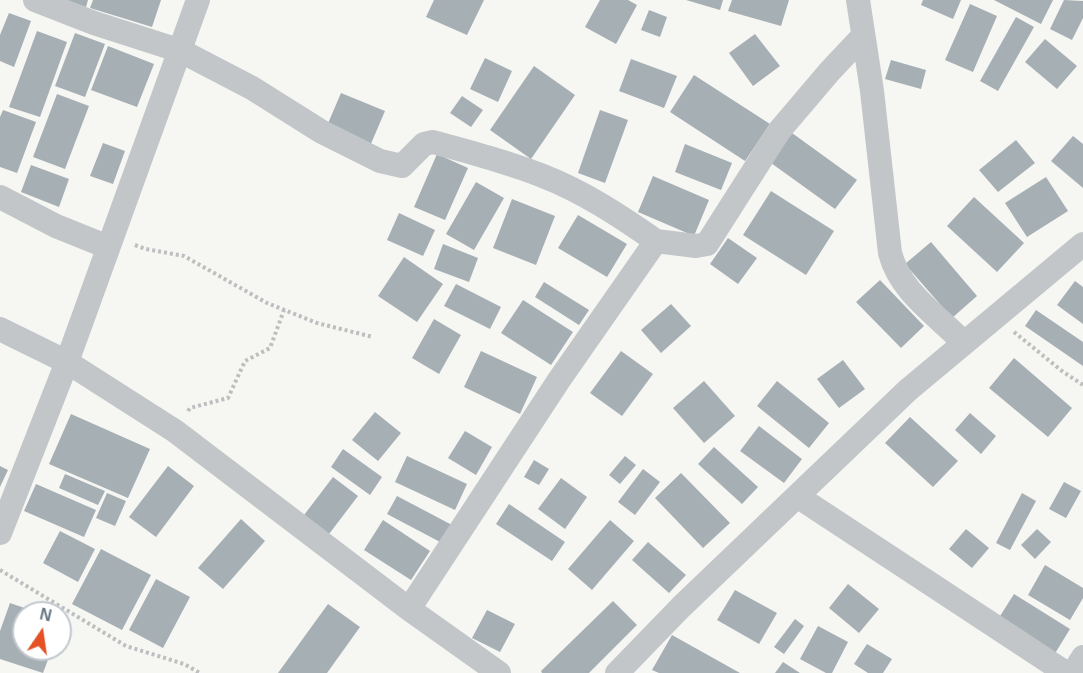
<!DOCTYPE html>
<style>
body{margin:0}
#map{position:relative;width:1083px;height:673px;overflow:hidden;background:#f6f6f3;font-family:Helvetica,sans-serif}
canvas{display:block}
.north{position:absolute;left:12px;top:601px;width:60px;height:60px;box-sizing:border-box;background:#fff;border:2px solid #c1c8ce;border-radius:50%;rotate:13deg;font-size:16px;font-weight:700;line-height:24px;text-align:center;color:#657684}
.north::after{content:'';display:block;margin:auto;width:21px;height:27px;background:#e55024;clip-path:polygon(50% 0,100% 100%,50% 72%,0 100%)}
</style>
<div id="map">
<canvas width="1083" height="673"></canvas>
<div class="north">N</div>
</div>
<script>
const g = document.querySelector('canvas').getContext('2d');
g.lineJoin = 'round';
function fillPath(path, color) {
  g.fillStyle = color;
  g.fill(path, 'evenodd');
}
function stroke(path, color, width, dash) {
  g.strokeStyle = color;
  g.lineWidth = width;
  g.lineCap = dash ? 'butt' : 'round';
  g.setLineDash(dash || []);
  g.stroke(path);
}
fillPath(new Path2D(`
 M64 0H88L86 7Z
 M93 0H161L152 27 90 8Z
 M434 0H484L467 35 426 17Z
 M600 0H628L637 5 616 44 585 27Z
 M686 0H723L720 10Z
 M732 0H789L781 26 728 11Z
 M923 0H961L953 19 921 5Z
 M994 0H1053L1041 24Z
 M1064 0 1083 1V18L1072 40 1050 29Z
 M970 4 997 16 973 72 945 60Z
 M649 10 667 17 660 37 641 30Z
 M9 13 31 21 14 67 0 61V35Z
 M1016 17 1034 27 998 91 980 81Z
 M37 31 67 42 40 117 9 107Z
 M75 33 105 44 85 97 55 86Z
 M755 34 780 66 753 86 729 53Z
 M1045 39 1077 66 1057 89 1025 62Z
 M108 46 154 64 137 107 91 90Z
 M485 58 512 71 498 102 470 89Z
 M631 59 677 76 664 108 619 91Z
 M891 60 926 70 921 89 885 79Z
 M534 66 575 95 531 159 490 130Z
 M694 75 770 124 745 161 670 112Z
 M341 93 385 111 370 146 326 128Z
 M57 94 89 106 65 169 33 157Z
 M462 96 483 110 471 127 450 113Z
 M3 110 36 122 17 173 0 167V117Z
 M600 110 628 120 605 183 578 173Z
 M792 133 857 180 835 209 771 163Z
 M1073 136 1083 144V188L1051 161Z
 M1016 140 1035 163 998 192 979 170Z
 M103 143 125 151 113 184 90 176Z
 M685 144 732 163 721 190 675 172Z
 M437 154 468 168 445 220 414 207Z
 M31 165 69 179 59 207 21 192Z
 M653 176 709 200 694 236 638 212Z
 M1046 177 1068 211 1027 237 1005 203Z
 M476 182 504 198 474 250 446 234Z
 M771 191 834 231 806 275 743 235Z
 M974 197 1024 243 997 272 947 226Z
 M512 199 555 216 536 265 493 248Z
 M399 213 435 230 423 256 387 240Z
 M578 215 627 244 607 277 558 248Z
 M728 238 757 258 738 284 710 264Z
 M931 242 977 296 952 318 905 264Z
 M443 244 478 258 469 282 434 269Z
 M404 257 443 284 417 322 378 296Z
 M880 280 924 326 901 348 856 302Z
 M1075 281 1083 287V324L1057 305Z
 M544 282 589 310 579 325 535 297Z
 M456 284 501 307 490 329 444 306Z
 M523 300 573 332 551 365 501 333Z
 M671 304 691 326 661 353 641 330Z
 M1036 310 1083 342V366L1025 326Z
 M434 319 461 335 439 374 412 358Z
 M481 351 537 377 520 414 464 387Z
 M621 351 653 374 622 416 590 393Z
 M1014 358 1072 408 1048 437 989 388Z
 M843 360 865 389 839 408 817 379Z
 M704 381 735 416 704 443 673 408Z
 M777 381 829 423 809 448 757 406Z
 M375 412 401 433 378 461 352 440Z
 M970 413 996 436 981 454 955 430Z
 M71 414 150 449 128 498 49 464Z
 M910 417 958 461 933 487 885 443Z
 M759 426 802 459 784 483 740 451Z
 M465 431 492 447 476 475 448 458Z
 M714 447 758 487 742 504 698 464Z
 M343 449 382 477 370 495 331 467Z
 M407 456 467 484 455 510 395 482Z
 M625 456 636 465 620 484 609 475Z
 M534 460 549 469 539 485 524 477Z
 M0 466 8 470 0 487Z
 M168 466 194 486 156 537 129 517Z
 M643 469 660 482 635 515 618 502Z
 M681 473 730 523 703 548 655 498Z
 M65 474 105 491 98 505 59 488Z
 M333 477 358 496 326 538 301 519Z
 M561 478 587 497 565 529 538 509Z
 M1064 482 1081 491 1066 518 1049 509Z
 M36 484 96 510 84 537 24 511Z
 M107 493 126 501 115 526 96 518Z
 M1022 493 1036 501 1010 550 996 543Z
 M397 496 452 525 442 543 387 514Z
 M509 504 565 542 552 561 496 524Z
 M241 519 265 541 223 589 198 568Z
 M383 520 430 551 411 580 364 550Z
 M610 520 634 541 592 590 568 569Z
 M966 529 989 548 972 568 949 549Z
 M1037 529 1051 542 1035 559 1021 545Z
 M60 531 95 549 78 582 43 563Z
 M648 542 686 575 669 593 632 560Z
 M101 549 151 575 122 630 72 604Z
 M1045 565 1083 588V598L1070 620 1028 595Z
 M156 579 190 597 163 648 129 630Z
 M848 584 879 609 859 633 829 608Z
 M735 590 777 613 759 644 717 620Z
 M1014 594 1070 629 1051 660 995 624Z
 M613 601 637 625 589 673H542L541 671Z
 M10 603 39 613H24V649H52L43 673 0 659V631Z
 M328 604 360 627 327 673H278Z
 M487 610 515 624 500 652 472 638Z
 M795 619 804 626 784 654 774 647Z
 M818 626 848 642 832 673H826L800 659Z
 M672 635 740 673H659L652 670Z
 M867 644 892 659 883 673H868L854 664Z
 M783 662 800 673H775Z`), '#a6afb4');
stroke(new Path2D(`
 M135 245 146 249 184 256 267 303 317 323 373 337
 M1014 332 1062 371 1083 385
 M188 411 190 408 228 398 245 361 270 348 284 310
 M0 570 126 646 184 664 200 673`), '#bcbec0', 4, [3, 3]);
stroke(new Path2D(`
 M35 0 94 23 181 51 252 88 322 132 380 161 402 166 424 144 433 142C470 152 507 162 543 176 584 192 620 216 656 241L559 380 409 609
 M198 0 67 362 175 431 409 609 499 673
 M858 0 872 91 890 253C900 292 937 315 964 343
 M0 197 56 226 108 247
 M656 241 696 246 707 244 779 131 830 71 863 36
 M0 329 67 362 0 533
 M797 496 1066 673
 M617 673 681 607 908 390 1083 244
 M1073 673 1083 657`), '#c2c6c9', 24);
</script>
